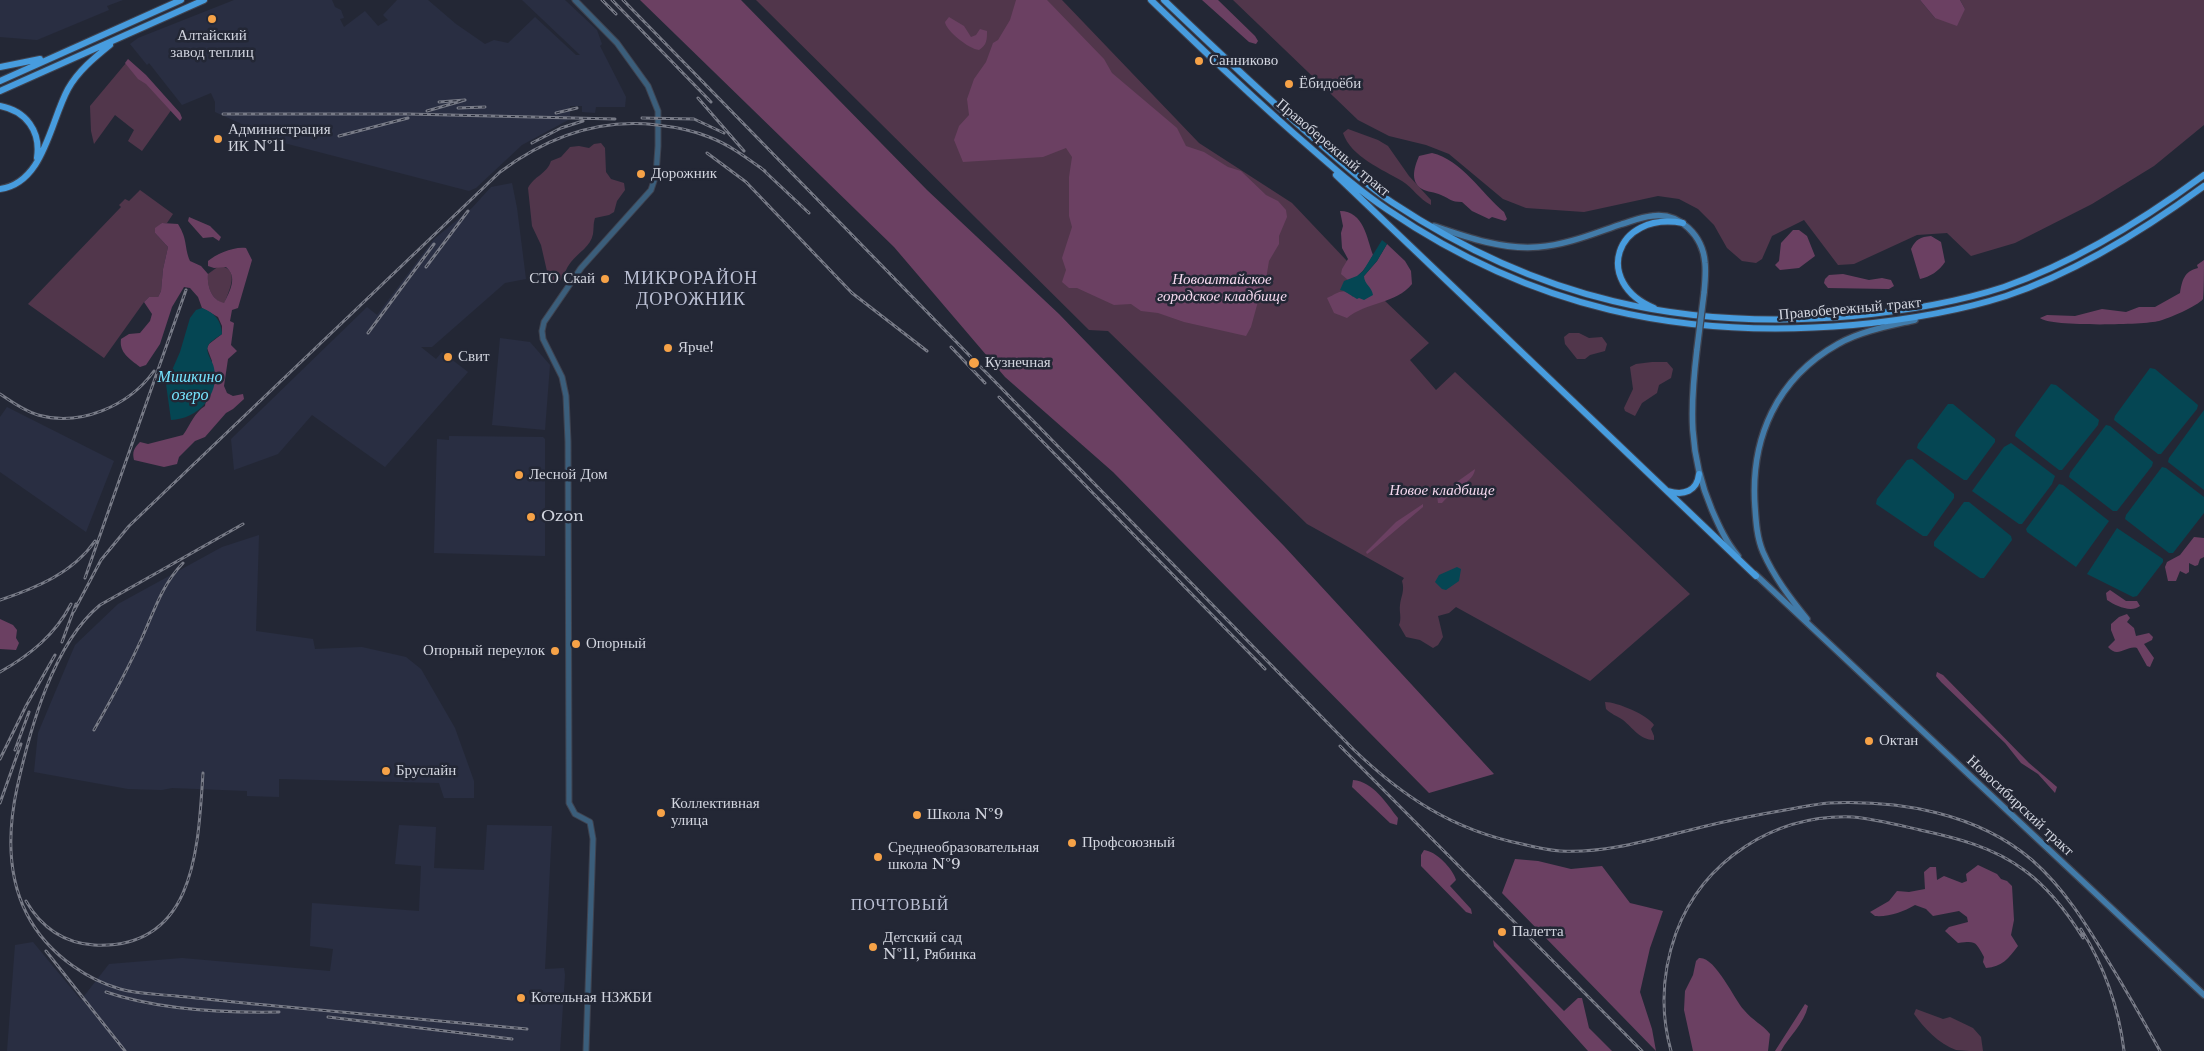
<!DOCTYPE html>
<meta charset="utf-8">
<style>
body{margin:0}
canvas{display:block;background:#232735}
</style>
<canvas width="2204" height="1051"></canvas>
<script>
const g = document.querySelector('canvas').getContext('2d');
g.lineJoin = 'round';
function fillPath(path, color) {
  g.fillStyle = color;
  g.fill(path, 'evenodd');
}
function stroke(path, color, width, dash) {
  g.strokeStyle = color;
  g.lineWidth = width;
  g.lineCap = dash ? 'butt' : 'round';
  g.setLineDash(dash || []);
  g.stroke(path);
}
function write(font, color, halo, rows, align = 'center') {
  g.font = font + ' "Libre Baskerville",serif';
  g.lineWidth = 5;
  g.setLineDash([]);
  g.textBaseline = 'middle';
  g.strokeStyle = halo;
  g.fillStyle = color;
  for (const [text, x, y, turn = 0] of rows) {
    g.save();
    g.translate(x, y);
    g.rotate((+turn || 0) * Math.PI / 180);
    g.textAlign = isNaN(turn) ? turn : align;
    if (halo) g.strokeText(text, 0, 0);
    g.fillText(text, 0, 0);
    g.restore();
  }
}
fillPath(new Path2D(`
 M0 0H123L107 6 109 10 37 40 0 37Z
 M234 0H332L335 7 341 10 344 18 340 19 344 27 365 11 378 26 388 20 383 15 397 0H428L456 24 485 44 494 40 508 43 535 17 576 55H580L522 0H565L597 30 602 44 600 46 626 97 625 107H596L595 113 582 112V106H570V119L522 145 476 188 469 191 284 143 215 112V102L211 93 182 105 149 63 147 65 130 44 138 38Z
 M512 183 517 208 526 279 505 283 432 347H421L436 359 442 352 468 372 385 467 312 415 278 454 234 470 231 439 367 307 377 315 434 239 472 208 491 187Z
 M500 338 530 342 550 365 545 430 492 425Z
 M7 407 114 461 86 532 0 472V417Z
 M449 436 543 437 545 439V556L434 553 437 439 449 440Z
 M259 535 256 631 313 639 315 649 362 647 406 657 421 669 455 728 474 781V798H444L439 783 279 779V797L247 796V791L172 788 162 790 128 789 34 772 38 733 75 645 118 604 222 547Z
 M399 825 436 827 434 868 484 870 487 825 552 826 545 969 564 968 565 975 560 1051H7L15 945 33 942 81 1000 109 964 182 958 330 971 333 949 310 946 312 903 419 911 421 866 395 864Z`), '#292e42');
fillPath(new Path2D(`
 M756 0H1062L1199 143 1292 203 1384 300 1429 343 1410 360 1436 390 1455 372 1690 594 1590 681 1456 607 1449 613 1438 616 1443 637 1438 645 1433 648 1420 640 1406 637 1399 625C1402 618 1399 612 1400 605 1401 596 1405 591 1402 581L1404 578 1307 524 1108 331 1089 330Z
 M1233 0H1920L1935 18 1965 9 1960 0H2204V125L2154 166 2092 204 2015 243 1971 256 1947 233 1917 235 1854 264 1838 265 1804 220 1772 236 1762 259 1756 263 1742 261 1727 248 1714 225 1698 209 1679 199 1658 196 1584 212 1526 208 1503 199 1449 154 1426 145 1389 136 1358 120Z
 M126 63 172 109 142 151 128 141 134 130 115 115 94 144 91 131 90 106Z
 M1348 129 1378 140 1388 146 1409 176 1431 200V205C1419 199 1413 188 1402 181 1382 169 1351 157 1343 133Z
 M601 143 605 148 606 172 611 179 624 183 625 190 617 201 614 212 609 215 595 218C593 224 594 228 593 234 591 246 578 253 571 262 565 269 565 276 558 283L549 280 541 245 532 226 528 188C534 176 547 174 551 161L561 157 570 147 579 146 589 148 594 144Z
 M140 190 173 214 167 223H162L155 233 168 247 163 269 161 291 158 297H149L144 302 104 358 28 304 121 207 119 205 125 199 129 201Z
 M219 266C241 268 229 291 224 304 211 299 207 286 208 274Z
 M1569 333H1579L1589 338 1602 337 1607 344 1605 351 1590 355 1585 359H1577L1565 344 1564 337Z
 M1652 362H1667L1673 369 1671 378 1659 385 1657 393 1642 403 1635 416 1625 411 1624 408 1633 389 1630 367 1636 364Z
 M1605 702C1617 702 1648 715 1654 725L1651 729 1654 736V740C1640 740 1633 728 1623 720 1617 716 1611 714 1606 709Z
 M1916 1009 1943 1019 1950 1017 1973 1028 1981 1037 1983 1051C1975 1051 1964 1051 1956 1050 1939 1044 1924 1028 1914 1014Z`), '#51364b');
fillPath(new Path2D(`
 M640 0H741L927 190 1059 314 1284 546 1494 774 1429 793 1113 472 1005 377 894 247Z
 M1016 0H1047L1104 59 1112 73 1177 128 1186 146 1204 152 1228 167 1241 171 1266 195 1278 201 1286 210 1287 217 1279 236V244L1269 261 1266 279 1262 287 1251 327 1246 336 1184 322 1158 313 1141 311 1131 304 1114 305 1077 288H1069L1062 282 1066 270 1062 258 1072 227 1069 216V177L1072 157 1066 148 1043 157 963 162 954 140 959 126 969 115 967 99 974 79 986 62 993 43 998 40 1010 20Z
 M1202 0H1218L1255 36 1258 41 1256 44 1249 42Z
 M1920 0H1960L1965 9 1957 26 1935 18Z
 M949 17 964 26 971 37 976 35 980 29 987 31C987 39 987 45 979 50 969 49 946 31 945 22Z
 M128 59 146 75 180 113 182 118 180 121 146 84 138 79 125 63Z
 M1432 153C1462 160 1481 193 1504 212L1507 219 1505 221 1492 217 1489 219 1472 211 1462 202C1450 202 1451 199 1441 195 1435 192 1427 192 1422 189 1409 181 1415 166 1419 156Z
 M1340 211C1364 211 1367 239 1373 255 1367 266 1361 277 1348 280L1341 274 1342 269 1348 259 1342 248 1341 233 1343 226Z
 M189 217 210 226 221 237 219 241 213 237 203 238 188 221Z
 M162 223 178 224C188 240 184 247 190 261L201 266 208 274C207 285 211 300 224 303 230 291 238 277 226 267L214 268 208 266V261C216 254 235 246 246 248L252 260 238 308 232 310 230 321 234 323 231 345 237 351 228 359 224 386 227 393 233 396 243 394 244 399 233 409 226 413 205 437 195 441 179 457 177 464 164 467 134 460C132 452 134 448 140 442L148 444 183 435C191 424 194 413 205 406L212 361 207 348 209 344 222 334V326L218 317 202 308 198 297 190 288 184 287 172 307 160 344 146 365 140 367C130 359 119 353 121 339L129 334 140 333 150 321 152 314 144 302 149 297H158L161 291 163 269 168 247 155 233V228Z
 M1793 230H1799L1807 236 1815 256 1799 268 1780 270 1775 265 1779 261 1781 243Z
 M1931 236 1941 242 1945 262C1939 271 1930 277 1920 279L1911 249C1916 239 1920 237 1931 236Z
 M1387 244 1405 261 1411 271 1412 284C1396 304 1366 302 1347 318L1334 313 1327 298C1339 293 1342 287 1353 297L1364 280V276L1377 261Z
 M2204 260C2204 270 2204 290 2203 299 2198 306 2167 319 2159 321 2143 325 2049 327 2040 318L2047 315 2075 316 2102 309 2126 312 2139 307H2155L2180 293C2182 281 2184 271 2198 268L2197 265Z
 M1843 274 1869 280 1882 278 1891 280 1894 286 1889 289 1828 288 1824 283 1825 279 1829 275Z
 M1475 469C1474 480 1461 485 1453 491 1450 494 1446 499 1442 503H1438L1437 496Z
 M1423 504V507L1370 552 1367 554 1366 552 1396 522Z
 M2194 537 2204 538V557L2200 559 2198 565 2195 566 2189 563V572L2186 574 2180 571 2176 581H2168L2165 567 2167 562 2180 555Z
 M2110 590 2126 601H2137L2140 606C2131 613 2116 606 2107 600L2106 593Z
 M2127 614 2130 618 2127 622 2134 628 2136 636 2149 633 2153 637 2152 640 2144 644 2154 658 2150 667 2147 666 2137 648C2126 645 2118 659 2108 647L2115 640 2111 630V624L2119 617Z
 M0 619 13 625 17 630 16 638 19 643 16 650 0 649Z
 M1937 672 1943 675 2029 763 2057 787 2055 793 2038 774 2021 763 2005 743 1941 682 1936 676Z
 M1353 780C1374 782 1386 803 1398 818L1397 825 1390 823 1352 787Z
 M1424 850C1436 851 1453 869 1456 880L1450 886 1471 909 1472 914 1466 912 1421 866V855Z
 M1515 859 1538 861 1571 869 1602 866 1630 903 1663 911 1650 948 1640 992 1652 1029 1656 1051 1502 893Z
 M1978 865 1997 874 2001 879 2007 881 2012 886 2014 920 2011 935 2018 946C2009 958 2002 967 1986 968L1983 962 1984 957C1975 941 1976 941 1958 943L1945 931 1949 927 1968 922 1967 917 1959 911 1933 916 1926 909 1915 905C1903 912 1889 917 1875 916L1870 912 1889 901 1897 891 1909 892 1925 889 1924 872 1930 867H1936L1937 880 1944 876 1962 883 1967 881 1966 874Z
 M1493 940 1564 1011 1578 998H1582L1589 1028 1612 1051H1588L1494 946Z
 M1699 958C1715 956 1734 999 1744 1010 1752 1020 1763 1025 1770 1034L1768 1051H1693L1684 1010 1685 991 1693 975 1696 961Z
 M1805 1004 1808 1006C1804 1024 1789 1036 1781 1051H1775Z`), '#6b4062');
fillPath(new Path2D(`
 M1382 240 1387 244 1377 261 1364 276C1364 284 1372 287 1373 295L1364 300 1359 298 1357 299 1344 291 1340 290 1344 281 1357 276 1363 271Z
 M202 308C215 313 221 320 222 334 218 337 209 342 208 346 205 353 213 361 214 368 220 395 198 419 171 420L166 384 180 352 190 318 196 310Z
 M2150 368 2155 369 2198 405 2197 409 2161 454H2158L2114 420 2115 416Z
 M2051 384 2056 385 2099 420 2098 425 2062 470H2059L2015 436 2016 432Z
 M1948 404H1953L1995 439V442L1967 480H1964L1917 448 1918 444Z
 M2204 410V490L2168 462 2169 458Z
 M2106 425 2110 426 2153 462 2152 466 2117 511H2113L2069 477 2070 473Z
 M2011 443 2055 476 2052 484 2022 524H2019L1972 491 2004 447Z
 M1912 459 1954 494V498L1927 536H1923L1876 504 1877 499 1907 460Z
 M2162 467 2166 468 2204 497V513L2173 553H2169L2125 519 2126 515Z
 M2059 484 2063 485 2109 521 2076 567 2027 532 2026 529Z
 M1964 502H1969L2011 536 2012 540 1984 578H1980L1934 546V542Z
 M2117 528 2163 559V562L2137 596 2133 597 2087 574Z
 M1457 567 1461 569 1459 581 1446 590 1442 589 1435 582 1439 575Z`), '#054653');
const tertiary = new Path2D(`
 M575 0 617 43 648 86 658 111V146L656 175 651 190 581 268 544 322 542 331 543 339 562 377 566 396 568 442 569 803 575 814 590 822 593 839 586 1051`);
const secondary = new Path2D(`
 M1434 226C1466 237 1503 250 1538 247 1567 245 1595 233 1622 224 1632 221 1642 217 1652 216 1680 212 1703 236 1705 263 1706 273 1705 283 1704 293
 M1697 349C1690 407 1688 454 1712 510 1719 526 1726 542 1738 556
 M1755 574 2204 995
 M1807 619C1790 598 1774 577 1763 552 1757 538 1756 522 1755 507 1750 438 1777 378 1838 344 1861 331 1889 326 1915 320`);
const trunk = new Path2D(`
 M1151 0C1204 51 1257 102 1313 150 1337 171 1361 192 1388 210 1532 308 1681 340 1853 325 1905 320 1956 312 2006 296 2077 272 2144 230 2204 186
 M1164 0C1212 46 1261 92 1311 136 1338 159 1364 184 1393 203 1538 299 1682 331 1853 316 1904 311 1955 303 2004 287 2076 262 2143 220 2204 175
 M0 67 40 59
 M0 81 181 0
 M0 91 204 0
 M0 106C26 111 41 131 37 158
 M1336 175 1756 576
 M0 189C44 183 50 122 68 89 78 71 94 58 110 45
 M1654 308C1593 283 1614 211 1683 223
 M1668 491C1684 496 1697 491 1699 474`);
stroke(tertiary, '#3f4350', 7);
stroke(secondary, '#3f4350', 8);
stroke(trunk, '#3f4350', 8);
stroke(tertiary, '#3b5e7b', 5);
stroke(secondary, '#427ba9', 5.5);
stroke(trunk, '#479cde', 6);
const rail = new Path2D(`
 M602 0 616 14
 M612 0 711 102
 M623 0 1353 749C1403 797 1453 830 1522 844 1534 847 1547 850 1560 851 1607 854 1656 838 1702 827 1731 820 1761 814 1791 809 1803 807 1816 804 1829 803 1900 800 1977 813 2032 860 2064 888 2086 924 2107 959 2126 990 2143 1020 2160 1051
 M698 98 744 151
 M458 108 485 107
 M427 111 465 100 439 102
 M556 113 577 108
 M223 114H408L615 119
 M642 118 694 119 724 133
 M339 136 408 118
 M532 143 561 128 583 121
 M707 153 746 182 852 293 927 351
 M760 167 809 213
 M426 267 468 211
 M368 333 434 244
 M951 347 985 383
 M0 394C12 402 24 411 38 415 80 427 129 406 154 371
 M999 397 1265 669
 M243 524 100 605C53 644 30 729 17 788 2 858 12 923 73 966 87 976 103 984 120 989 138 994 157 994 176 996 209 999 242 1003 276 1006 359 1014 443 1021 527 1029
 M85 578 186 290
 M0 600C36 588 73 573 95 541
 M74 611 101 560 129 526 500 172C547 137 599 118 657 125 675 127 692 130 709 137 730 145 747 158 765 171
 M62 642 76 604
 M0 672C30 655 55 635 71 604
 M94 730C111 700 127 671 141 640 154 612 161 586 183 563
 M1340 746 1642 1051
 M15 750 29 712
 M0 759 26 706 55 655
 M0 803 21 744
 M26 901C41 927 64 943 94 945 196 950 198 847 203 773
 M2081 929C2104 966 2119 1009 2124 1051
 M46 951 125 1051
 M106 992C159 1010 222 1013 279 1012
 M328 1017 512 1039
 M1671 1051C1660 1011 1662 972 1676 933 1703 860 1775 814 1853 817 1875 819 1898 825 1920 830 1957 838 1993 847 2024 870 2049 888 2067 912 2083 938`);
stroke(rail, '#787b87', 3);
stroke(rail, '#232735', 1, [4]);
const secondaryBridge = new Path2D(`
 M1697 349 1704 293`);
stroke(secondaryBridge, '#3f4350', 8, []);
stroke(secondaryBridge, '#427ba9', 5.5);
for (const [x, y, r, color] of [
 [212,19,5,"#f6a247"],
 [1199,61,5,"#f6a247"],
 [1289,84,5,"#f6a247"],
 [218,139,5,"#f6a247"],
 [641,174,5,"#f6a247"],
 [605,279,5,"#f6a247"],
 [668,348,5,"#f6a247"],
 [448,357,5,"#f6a247"],
 [974,363,6,"#f6a247"],
 [519,475,5,"#f6a247"],
 [531,517,5,"#f6a247"],
 [576,644,5,"#f6a247"],
 [555,651,5,"#f6a247"],
 [1869,741,5,"#f6a247"],
 [386,771,5,"#f6a247"],
 [661,813,5,"#f6a247"],
 [917,815,5,"#f6a247"],
 [1072,843,5,"#f6a247"],
 [878,857,5,"#f6a247"],
 [1502,932,5,"#f6a247"],
 [873,947,5,"#f6a247"],
 [521,998,5,"#f6a247"]
]) {
  const dot = new Path2D();
  dot.arc(x, y, r, 0, 2 * Math.PI);
  g.fillStyle = color;
  g.fill(dot);
  stroke(dot, '#232735', 2);
}
write('15px', '#d2d5df', '#232735', [
 ["Алтайский",212,36,"center"],
 ["завод теплиц",212,53,"center"],
 ["Санниково",1209,61],
 ["Ёбидоёби",1299,84],
 ["Администрация",228,130],
 ["ИК №11",228,147],
 ["Дорожник",651,174],
 ["СТО Скай",595,279,"right"],
 ["Ярче!",678,348],
 ["Свит",458,357],
 ["Кузнечная",985,363],
 ["Лесной Дом",529,475],
 ["Ozon",541,517],
 ["Опорный",586,644],
 ["Опорный переулок",545,651,"right"],
 ["Октан",1879,741],
 ["Бруслайн",396,771],
 ["Коллективная",671,804],
 ["улица",671,821],
 ["Школа №9",927,815],
 ["Профсоюзный",1082,843],
 ["Среднеобразовательная",888,848],
 ["школа №9",888,865],
 ["Палетта",1512,932],
 ["Детский сад",883,938],
 ["№11, Рябинка",883,955],
 ["Котельная НЗЖБИ",531,998]
], 'left');
write('15px', '#d2d5df', '#232735', [
 ["Правобережный тракт",1333,148,40],
 ["Правобережный тракт",1850,309,-5],
 ["Новосибирский тракт",2020,806,43]
]);
write('italic 15px', '#f6d9ef', '#232735', [
 ["Новоалтайское",1222,280],
 ["городское кладбище",1222,297],
 ["Новое кладбище",1442,491]
]);
write('italic 16px', '#76e5ff', '#232735', [
 ["Мишкино",190,377],
 ["озеро",190,395]
]);
g.letterSpacing = '1px';
write('16px', '#bbc0d4', '#232735', [
 ["ПОЧТОВЫЙ",900,905]
]);
g.letterSpacing = '0px';
g.letterSpacing = '1px';
write('18px', '#bbc0d4', '#232735', [
 ["МИКРОРАЙОН",691,279],
 ["ДОРОЖНИК",691,300]
]);
g.letterSpacing = '0px';
</script>
